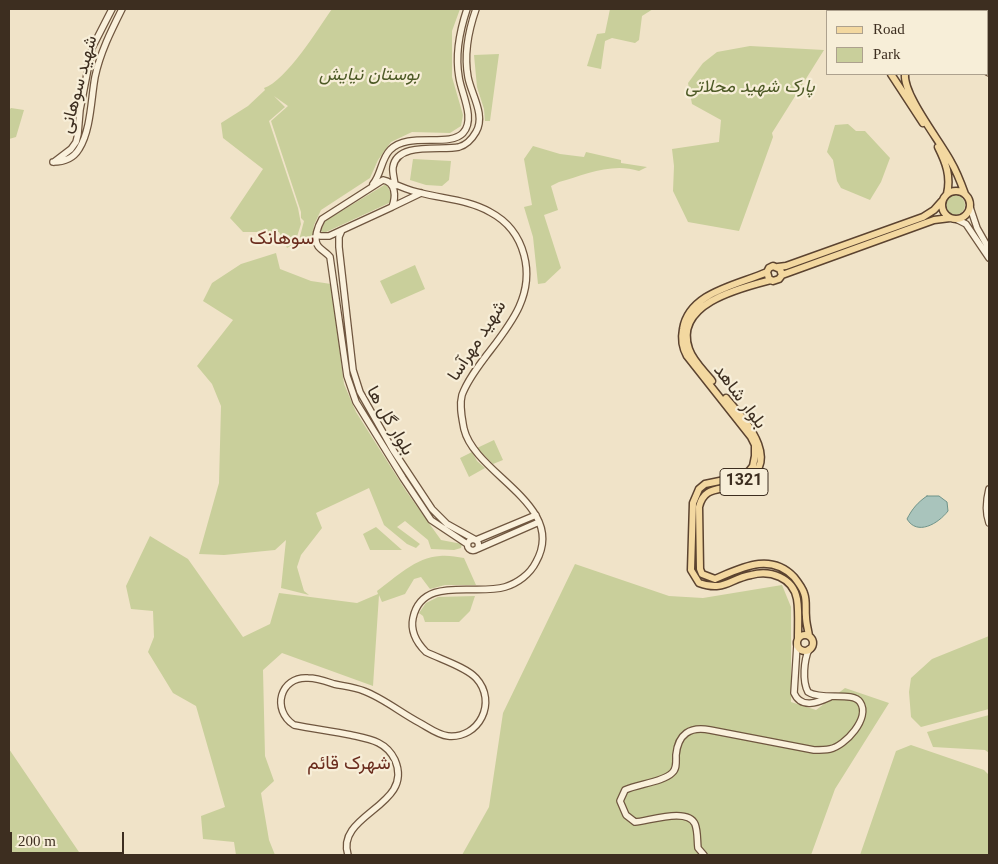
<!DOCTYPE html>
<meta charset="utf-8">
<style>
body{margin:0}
#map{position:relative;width:998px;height:864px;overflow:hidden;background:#f0e3c8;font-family:Georgia,serif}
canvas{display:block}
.frame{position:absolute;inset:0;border:10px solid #3d2e20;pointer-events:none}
.legend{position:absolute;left:826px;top:10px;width:162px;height:65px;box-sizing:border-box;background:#f7eed8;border:1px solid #ada18e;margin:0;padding:6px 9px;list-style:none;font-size:15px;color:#3d2e20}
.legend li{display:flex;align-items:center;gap:10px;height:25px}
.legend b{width:25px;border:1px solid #ada18e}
.scale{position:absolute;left:10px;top:832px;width:114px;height:22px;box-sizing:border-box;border:2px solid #3d2e20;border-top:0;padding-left:6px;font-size:15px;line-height:18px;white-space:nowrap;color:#3d2e20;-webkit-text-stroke:4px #f7eed8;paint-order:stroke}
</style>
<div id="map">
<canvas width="998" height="864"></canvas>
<div class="frame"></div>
<ul class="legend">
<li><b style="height:6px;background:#f3d8a0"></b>Road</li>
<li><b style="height:14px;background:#c9cf9b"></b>Park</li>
</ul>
<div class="scale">200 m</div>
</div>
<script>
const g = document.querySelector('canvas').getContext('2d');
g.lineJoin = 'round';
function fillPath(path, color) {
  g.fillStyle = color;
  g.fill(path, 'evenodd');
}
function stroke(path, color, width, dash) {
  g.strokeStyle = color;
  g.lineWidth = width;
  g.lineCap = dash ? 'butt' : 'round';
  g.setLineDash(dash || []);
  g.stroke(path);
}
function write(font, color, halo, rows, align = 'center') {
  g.font = font + ' Georgia,Vazirmatn,serif';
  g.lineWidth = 4.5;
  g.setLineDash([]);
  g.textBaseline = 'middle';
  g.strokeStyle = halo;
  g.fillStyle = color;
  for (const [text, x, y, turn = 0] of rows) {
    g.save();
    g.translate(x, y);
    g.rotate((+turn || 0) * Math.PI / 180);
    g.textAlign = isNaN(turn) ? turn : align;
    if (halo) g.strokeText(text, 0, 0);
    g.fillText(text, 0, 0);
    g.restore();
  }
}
fillPath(new Path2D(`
 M332 9H460L452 31V77L463 115 461 126 450 133 412 132 391 142 378 160 370 178 321 210 314 225 312 245 298 244 304 221 301 218V212L271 121 288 106 274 96 285 107 269 121 298 208 301 224 295 243 287 248 279 232H243L230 218 263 169 223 138 221 123 248 106 265 90 264 88C286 81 318 29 332 9Z
 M610 9H653L642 16 639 40 635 43 612 38 605 41 601 69 587 66 597 34 605 33Z
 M750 46 824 50 772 133 773 137 739 231 688 222 673 191 674 166 672 149 719 142 721 120 692 104 688 83 703 63 717 52Z
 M499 54 490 121H485L484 109 477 87 474 55Z
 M11 108 24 110 16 137 9 139V110Z
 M848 124 856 131H865L890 158 881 182 870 200 841 188 837 181 833 160 827 152 835 125Z
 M533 146 560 154 584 157 586 152 621 160V163L647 167 639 171C612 162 584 175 559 182L551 186 558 210 544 215 561 268 545 283 538 284 533 237 524 207 532 205 524 159Z
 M413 159 451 161 449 180 442 186 426 185 410 180Z
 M386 184C390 191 394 196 389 203L324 233 321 231 325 221Z
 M945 205a10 10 0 1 1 20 0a10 10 0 1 1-20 0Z
 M276 253 280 269 311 281 331 284 344 384 356 412 406 491 441 540 462 544 461 548 454 550 431 549 428 540 405 521 397 527 420 544 416 548 407 544 384 525 369 488 316 513 322 528 301 555 297 567 304 591 309 595 281 588 286 540 275 550 224 555 199 554 219 483 221 406 212 384 197 366 233 320 203 301 212 283 241 264Z
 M415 265 425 289 391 304 380 281Z
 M494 440 503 460 493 464 477 448Z
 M472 452 477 461 485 468 469 477 460 458Z
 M376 527 402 550H370L363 534Z
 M150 536 188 559 243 637 270 624 279 593 357 603 378 594 377 591C395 578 416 557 440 556 448 555 456 557 464 558L476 585H445L430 589 421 577 414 579 405 594 382 602 379 595 373 686 282 653 263 670 265 756 274 781 261 793 269 840 275 855H236L234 842 203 839 201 816 225 807 196 706 173 693 148 652 154 637 153 611 131 609 126 586Z
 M575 564 669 596 703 598 782 585 791 607V702L816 710 845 688 889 703 835 789 811 855H462L489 807 503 713Z
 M475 596 470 611 459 622H425L423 616 419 613 426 603 438 597Z
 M989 636V709L921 727 911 717 909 692 911 678 932 659Z
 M989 715V753L985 750 933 747 927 732Z
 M911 745 984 770 989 775V855H860L896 751Z
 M9 749 81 855H9Z`), '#c9cf9b');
const water = new Path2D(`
 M927 496H939L947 502 948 511C938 524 917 536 907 519 912 509 918 502 927 496Z`);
fillPath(water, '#a9c4bc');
stroke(water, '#6f9389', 1);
const secondary = new Path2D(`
 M987 65H989
 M987 72 989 73
 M53 162C64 162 73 159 79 149 91 130 91 99 95 77 100 53 111 31 122 9
 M54 162 71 149 76 142 78 134 80 110 92 48 112 9
 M373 184C381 175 381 159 390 150 408 131 449 148 463 133 476 119 461 93 459 77 455 55 460 30 467 9
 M395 186C395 180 392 173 393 167 397 141 442 151 459 147 466 145 472 139 476 132 486 115 471 94 468 77 464 55 469 29 476 9
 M392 207 421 193
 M970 207 977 228 989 249
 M956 219 966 224 989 258
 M342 230 339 237V247L353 370 360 392 393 450 432 509 447 524 474 539
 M317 234 320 236H329L392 207C396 197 396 182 383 180L322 219C318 226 313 239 318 246 321 250 327 253 330 257L347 376 356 402 403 478 431 520 467 544
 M989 489C986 501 985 512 989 523
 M467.5 545a5.5 5.5 0 1 1 11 0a5.5 5.5 0 1 1-11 0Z
 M476 540 536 515
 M475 550 539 522
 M797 645 794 693C801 709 817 703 830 697
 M348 855C335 814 415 806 395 760 386 741 369 739 351 735 332 731 313 729 294 725 271 710 280 676 308 678 317 678 325 681 334 684 343 686 354 687 364 691 383 698 401 713 420 723 429 728 438 735 448 736 479 739 498 702 476 678 466 667 440 659 426 652 417 643 410 632 413 618 422 575 475 596 505 587 518 583 530 574 536 562 568 505 475 475 464 429 462 418 459 406 462 395 467 381 477 368 486 356 509 326 535 296 524 255 519 236 507 221 490 212 469 200 444 199 421 193 409 191 400 186 389 182
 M704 855 698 848C697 840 698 832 695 824 688 807 649 821 635 822L626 815 620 801 625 790C638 784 663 782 672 773 677 769 676 762 676 755 678 734 690 726 710 730L814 750C819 750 825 750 830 749 845 746 871 718 860 702 853 691 822 701 808 692 802 681 804 660 809 649`);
const primary = new Path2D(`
 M881 11 882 9
 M894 11V9
 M891 74 923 123
 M905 74C903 95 940 141 951 162 957 172 961 183 965 194
 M938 147C946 163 951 176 947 194
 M942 205a14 14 0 1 1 28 0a14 14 0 1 1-28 0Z
 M778 267 786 266 923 217 934 210 942 201
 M767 272 769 279 773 281 779 279 782 275 780 269 773 266 769 268 767 272C738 285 689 292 683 329 681 339 682 347 687 356L751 437 755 445V456L753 466 749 471 739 477 705 484 699 489 693 503 691 570 699 583C724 592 729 579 751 575 770 570 793 577 797 599 799 611 798 625 798 638
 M782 275 934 220 950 218
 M712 381C704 371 693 361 689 349 673 304 740 288 771 280
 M726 398C747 422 787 467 736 485 719 491 704 486 699 507L700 569 702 574 715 579C741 568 770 552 794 577 798 582 802 587 804 593 807 601 805 609 806 617 806 623 808 629 809 636
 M797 643a8 8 0 1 1 16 0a8 8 0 1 1-16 0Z`);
stroke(secondary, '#6f563f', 8);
stroke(primary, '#5b4330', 9);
stroke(secondary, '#faf1dc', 5.5);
stroke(primary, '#f3d8a0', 6);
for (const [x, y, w] of [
 [744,482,48]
]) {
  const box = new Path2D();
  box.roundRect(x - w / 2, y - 13.5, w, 27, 4);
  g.fillStyle = '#f7eed8';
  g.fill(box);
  stroke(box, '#3d2e20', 1);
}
write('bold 16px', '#3d2e20', null, [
 ["1321",744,482]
]);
write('italic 18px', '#4d5a26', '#f7eed8', [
 ["بوستان نیایش",369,77],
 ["پارک شهید محلاتی",750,89]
]);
write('18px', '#3d2e20', '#f7eed8', [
 ["شهید سوهانی",81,85,-75],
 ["شهید مهرآسا",479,342,-57],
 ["بلوار شاهد",738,398,53],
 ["بلوار گل ها",388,422,60]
]);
write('19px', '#6b2d1e', '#f7eed8', [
 ["سوهانک",282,241],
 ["شهرک قائم",349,766]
]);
</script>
